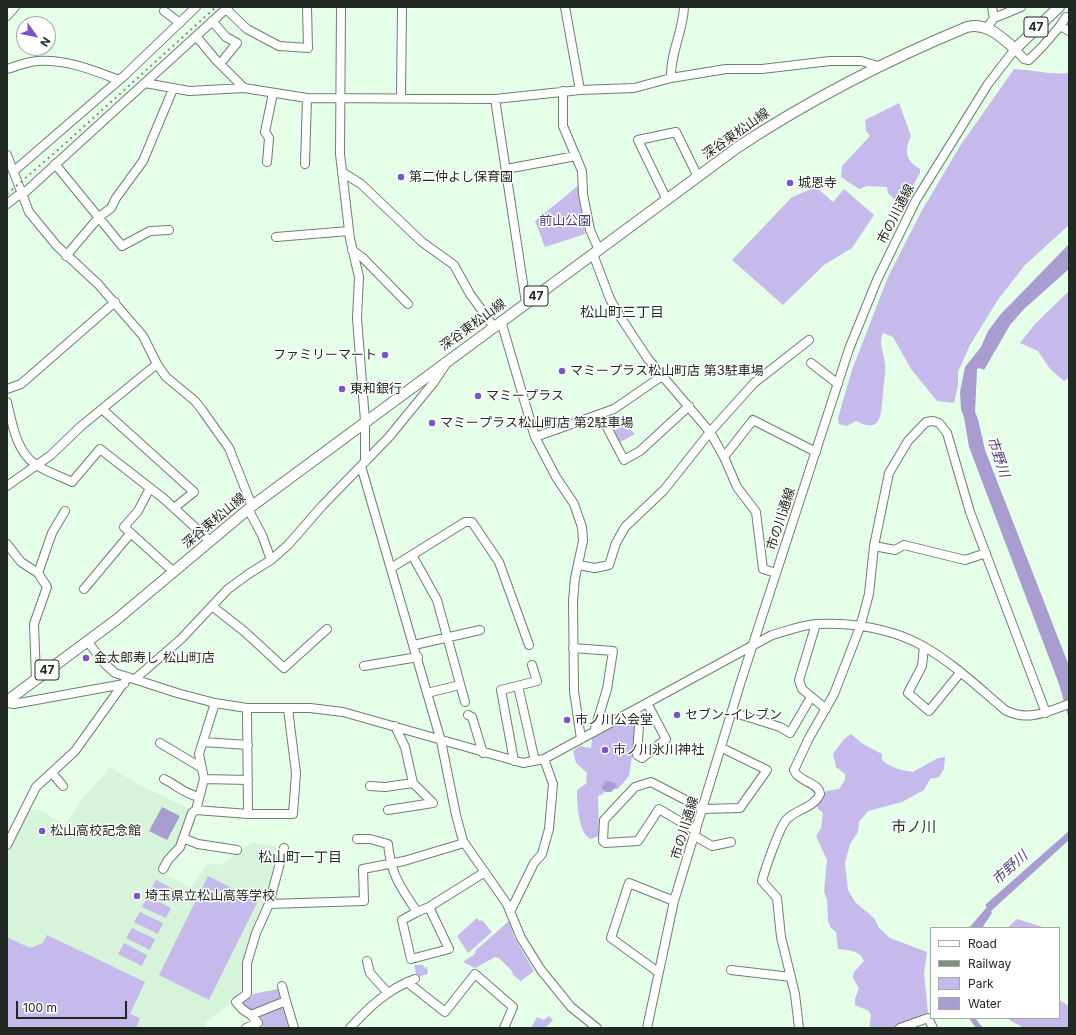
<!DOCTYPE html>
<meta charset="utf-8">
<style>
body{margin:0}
#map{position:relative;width:1076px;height:1035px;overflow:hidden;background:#e5fee8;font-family:Inter,sans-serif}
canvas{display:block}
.frame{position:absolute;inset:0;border:8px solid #212a22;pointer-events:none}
.legend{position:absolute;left:930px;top:927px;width:130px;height:92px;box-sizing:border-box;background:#fff;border:1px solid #a6aaa7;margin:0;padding:5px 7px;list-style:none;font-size:12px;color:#212a22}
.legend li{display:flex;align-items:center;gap:8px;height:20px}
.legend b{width:20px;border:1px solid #a6aaa7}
.north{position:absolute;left:16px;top:16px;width:40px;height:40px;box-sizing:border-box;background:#fff;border:1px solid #a6aaa7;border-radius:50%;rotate:123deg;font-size:11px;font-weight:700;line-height:16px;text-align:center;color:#212a22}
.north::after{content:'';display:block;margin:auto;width:14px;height:18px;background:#7a52cb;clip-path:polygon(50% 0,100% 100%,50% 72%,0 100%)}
.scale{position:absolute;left:16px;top:1001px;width:111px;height:18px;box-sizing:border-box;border:2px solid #212a22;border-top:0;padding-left:5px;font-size:12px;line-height:14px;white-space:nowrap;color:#212a22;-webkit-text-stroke:3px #fff;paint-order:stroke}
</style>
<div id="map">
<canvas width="1076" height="1035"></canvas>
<div class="frame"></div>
<ul class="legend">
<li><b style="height:5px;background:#fff"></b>Road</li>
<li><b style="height:5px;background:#7d8d7e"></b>Railway</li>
<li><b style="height:11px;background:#c5baeb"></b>Park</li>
<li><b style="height:11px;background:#a89cd0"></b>Water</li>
</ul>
<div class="north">N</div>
<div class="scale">100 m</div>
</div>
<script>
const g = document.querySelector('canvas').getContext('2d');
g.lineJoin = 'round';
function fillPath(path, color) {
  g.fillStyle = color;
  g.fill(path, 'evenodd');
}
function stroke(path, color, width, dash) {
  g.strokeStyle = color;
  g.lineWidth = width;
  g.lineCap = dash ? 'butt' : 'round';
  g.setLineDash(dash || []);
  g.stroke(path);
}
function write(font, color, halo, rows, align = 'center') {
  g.font = font + ' Inter,"Noto Sans JP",sans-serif';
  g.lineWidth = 3;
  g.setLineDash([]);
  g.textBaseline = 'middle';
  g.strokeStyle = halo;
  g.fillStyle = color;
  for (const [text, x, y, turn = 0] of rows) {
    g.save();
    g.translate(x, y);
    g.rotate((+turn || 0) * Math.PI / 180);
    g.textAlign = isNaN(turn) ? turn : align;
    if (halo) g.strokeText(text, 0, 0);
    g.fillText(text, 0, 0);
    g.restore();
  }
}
fillPath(new Path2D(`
 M110 767 137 784 192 810 181 841 166 857 160 871 191 888 207 863 220 865 253 842 273 846 279 850 280 854 264 904 254 924 241 974 243 987 237 998 206 1022 207 1028H7V856L29 811 37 809 65 825 79 803Z`), '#d5f4d9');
fillPath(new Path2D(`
 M1014 69C1033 70 1051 75 1069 73V225L1025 265 997 301 970 345 958 372V385L954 403 937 401 911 369 893 337 883 333C878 347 885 352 885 366 886 375 883 385 883 394 881 414 882 435 856 421L847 426 839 424 838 418 852 370 888 277 921 212 960 146Z
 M899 103 911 136C904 151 905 160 920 169V173L904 202 894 199 888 193 887 187 867 186 859 189 841 177 842 166 870 136 866 131 865 120Z
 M579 185 585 234 545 247 535 221Z
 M816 187 833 202 844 189 874 215 852 248 824 265 783 305 732 260 792 197Z
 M1069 291V377L1064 381 1050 369 1038 351 1020 343 1035 324Z
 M629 423 634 428 631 430 635 434 618 443 611 432Z
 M626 720 633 721 635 735 629 776 618 789 605 788 603 794 598 796 599 836 591 839C578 834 577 802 577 790L587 783 586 780 587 773 576 763 573 751 580 746 591 748 592 738Z
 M851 734 863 744 882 754V760C891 768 901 770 913 772L938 758 945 757 944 769 939 777 930 779 924 790 902 802 868 811 859 822 858 832 850 844 845 863 848 890 855 902 874 918 879 928 890 938 927 952 924 973 928 1012 925 1016 893 1028H869L871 1015 869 1011 855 1005V999L859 988 853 978 854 972 864 961C858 949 850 951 838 949L836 932 831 928 828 921 827 899 824 892 827 860 816 836 821 828 823 813 818 809 817 805 826 791 839 789 845 780V774L836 767 833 754 844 739Z
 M208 876 258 901 209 1000 159 975Z
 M156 880 179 892 174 903 150 891Z
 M148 896 171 908 166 918 142 907Z
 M140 912 163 923 158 934 134 922Z
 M477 918 480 921 482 920 492 932 468 953 457 936Z
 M1017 919 1046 928H1007Z
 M509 921 514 937 534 971 521 981 513 975 512 971 499 958 495 957 475 968 463 962 475 954 476 950Z
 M132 928 155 939 150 950 126 938Z
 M47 935 145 982 130 1014 140 1018 136 1028H7V937L30 948 43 943Z
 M124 943 147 955 142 966 118 954Z
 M414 965H423L424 968 427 967 428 974 417 977Z
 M278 989 281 999 250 1012 242 1005 243 1002 252 997 253 994Z
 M1059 1000 1069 1006V1028H1024L1006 1018H1059Z
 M282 1007 284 1008 290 1028H264L256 1017Z
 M549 1016 553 1020 545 1028H531L537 1017 544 1020Z`), '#c5baeb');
fillPath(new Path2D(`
 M1069 244V269L1024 309 1010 325 984 370 980 368 977 369 975 412 978 419 985 450 1069 666V719L1059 684 969 447 964 417 961 409 960 392 965 367 981 347 988 331 1000 315Z
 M608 781 615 783 617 786 611 792H605L602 788 604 782Z
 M162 807 180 816 167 840 149 831Z
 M1069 831V840L991 911 992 913 982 928H969L987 907 985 905Z
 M969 1018H975L983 1028H976Z`), '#a89cd0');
const minor = new Path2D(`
 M341 7 340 154 350 239 359 277 357 318 365 421V462
 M565 7 580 90
 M992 7 994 18
 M226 9 247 29 279 46 308 48 307 7
 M164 11 180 23
 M7 16 15 7
 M212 21 226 37 237 43 220 64
 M1060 26 1066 17
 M987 28 994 18 1021 7
 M196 36 216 60 244 88
 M7 69C17 66 27 62 37 61 66 59 93 70 119 80
 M671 78C670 53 683 32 684 7
 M145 83 189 91 244 88 307 98 495 99 580 90 634 88 671 78 726 69H762L830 61H861L878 66
 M563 91V126L582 171 583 194 590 230 599 250
 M401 98 402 7
 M495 99 526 303
 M7 155 29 212 57 246 98 284 143 336 157 364 166 377 195 401 202 410 229 448 252 506
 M267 162 269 138 265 132 273 93
 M55 164 122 246 150 231 169 230
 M305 164 307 98
 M506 169 576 156
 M14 171 125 75 196 7
 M342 172 361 184 422 242 454 265 470 294 494 327
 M22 195 228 7
 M667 200 638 140 676 132 698 177
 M7 204 21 193
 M276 237 349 231
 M352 250 363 258 408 304
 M593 254 610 299 621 318 648 359 710 432 724 457 737 487 756 512 763 569 776 573
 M66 256 99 217 111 208 116 198 143 161 173 89
 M501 321 535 437 556 477 574 504 582 527 583 541 575 578 573 601 574 691 581 739
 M811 363 838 384
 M7 389 21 384 115 302
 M7 402C12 423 16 451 35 464 46 472 60 476 72 482L100 449 163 498 210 541
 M102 409 194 492 174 508
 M600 414 624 460 640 451 689 406
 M535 437 614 409 662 376
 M724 457 753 420 816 452
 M361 466 441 741 456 815 463 841 507 904 521 938 541 970 571 1007 597 1028
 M7 486 51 455 80 427 157 364
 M150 488 138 511 124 527 174 572
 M248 509 262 535 271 560
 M7 544 21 562 38 573 47 587 34 624 36 678
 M874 546 895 550 904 545 965 560 986 553
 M412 555 437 600 465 702
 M578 565 595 568 609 565 616 543 625 527 664 490 710 432 754 383 809 340
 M391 568 465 522H472L499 562 529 645
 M38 573 52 533 65 511
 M84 589 130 534
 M212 606 245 632 284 668 327 629
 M816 624 799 680 802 689 826 709
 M87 641 106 665 115 673 177 693 215 703 247 708H310L343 712 523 763 544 759 772 635C787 631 801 625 817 624 852 622 893 629 923 646 953 663 979 688 1005 710 1027 722 1047 712 1069 704
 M414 645 480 630
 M924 647 922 666 908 693 929 711 960 673
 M573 648 613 651 607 689 594 732
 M364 666 418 657
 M135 679 181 639 228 589 250 573 271 560 288 545 322 506 389 437 434 382 446 364
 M518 686 535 761
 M427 693 460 685
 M7 703 14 704 124 684
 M215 703 199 754 204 779 196 810 248 814H293L296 773 288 709
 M247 708 248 814
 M636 709 639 726 637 755 642 758 666 739 647 703
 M732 712 780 727 790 733 811 697
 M468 715 472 717 483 753
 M395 726 405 747 413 783 433 803
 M203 742 248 745
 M160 743 202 768
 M514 761 501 690 537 681 532 665
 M52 773 63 786
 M164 779C178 786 183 793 199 797
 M204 779 248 780
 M370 786 385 787 413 783
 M388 810 433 803
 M696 831 659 809 638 841 605 843 603 841 604 820 635 787 651 782 703 809 740 808 767 770 722 748
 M695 836 712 846 731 842
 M185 839 198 844 237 850
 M357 839H370L388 844C391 875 400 886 417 912L429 907 485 872
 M7 845 36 787 75 751 128 677
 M284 848 269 904 256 933 247 963V994L236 1002 242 1009 251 1015 286 1001 294 1028
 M163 869 168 860 180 847 192 813 196 810
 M269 904 364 901 363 869 404 861 464 843
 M511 910 534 863 542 854 549 829 553 784 544 759
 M417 912 402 920 411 959 449 949 429 907
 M367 961 370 973 387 992
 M731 970 791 977
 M658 972 611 938 629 883 674 901
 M407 982 445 1012 475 974 513 1007 504 1028
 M282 986 286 1001
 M246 1028 258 1023 251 1015
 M350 1028C369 1007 388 989 415 979
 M647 1028 674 901 741 681 849 349 877 280 916 200 988 84 1015 49 1024 59 1029 60 1042 47 1060 26 1069 31
 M799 1028 795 994 781 937 777 898 762 881C765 869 779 829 786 820 796 809 814 808 820 794 819 782 798 782 794 770L809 738 834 694 860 627 869 594 874 546 889 473 908 441 926 422 933 421 939 423 947 433 970 512 1046 713
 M900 1028 928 1018 933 1028`);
const major = new Path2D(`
 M7 701 116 620 252 506 738 147C811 99 887 60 967 27 987 22 1001 37 1015 49L1059 7`);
stroke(minor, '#6b816e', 10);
stroke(major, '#6b816e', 12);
stroke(minor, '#fff', 8);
stroke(major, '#fff', 10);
stroke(new Path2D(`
 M7 194 59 149 216 7`), '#7d8d7e', 2, [2, 4]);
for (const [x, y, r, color] of [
 [401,177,4,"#7a52cb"],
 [790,183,4,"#7a52cb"],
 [385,355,4,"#7a52cb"],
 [562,371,4,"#7a52cb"],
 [342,389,4,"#7a52cb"],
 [478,396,4,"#7a52cb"],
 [432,423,4,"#7a52cb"],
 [86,658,4,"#7a52cb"],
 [677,715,4,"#7a52cb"],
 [567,720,4,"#7a52cb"],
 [605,750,4,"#7a52cb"],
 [42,831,4,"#7a52cb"],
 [137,896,4,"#7a52cb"]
]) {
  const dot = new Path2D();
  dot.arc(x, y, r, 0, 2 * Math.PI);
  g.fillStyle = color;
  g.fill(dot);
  stroke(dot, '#fff', 1.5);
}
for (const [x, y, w] of [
 [1036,27,24],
 [536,296,24],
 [47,670,24]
]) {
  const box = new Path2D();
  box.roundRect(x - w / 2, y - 10, w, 20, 3);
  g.fillStyle = '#fff';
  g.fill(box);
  stroke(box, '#212a22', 1);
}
write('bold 12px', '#212a22', null, [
 ["47",1036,27],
 ["47",536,296],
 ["47",47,670]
]);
write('13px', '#212a22', '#fff', [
 ["深谷東松山線",736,134,-35],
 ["市の川通線",896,214,-63],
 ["深谷東松山線",473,325,-36],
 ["市の川通線",781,519,-72],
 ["深谷東松山線",214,521,-40],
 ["市の川通線",685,828,-73]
]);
write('13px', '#212a22', '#fff', [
 ["第二仲よし保育園",409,177],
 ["城恩寺",798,183],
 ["ファミリーマート",377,355,"right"],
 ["マミープラス松山町店 第3駐車場",570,371],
 ["東和銀行",350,389],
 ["マミープラス",486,396],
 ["マミープラス松山町店 第2駐車場",440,423],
 ["金太郎寿し 松山町店",94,658],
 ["セブン-イレブン",685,715],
 ["市ノ川公会堂",575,720],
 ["市ノ川氷川神社",613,750],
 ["松山高校記念館",50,831],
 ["埼玉県立松山高等学校",145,896]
], 'left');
write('13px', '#4d3a7a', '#fff', [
 ["前山公園",565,221]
]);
write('14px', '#1d3121', '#fff', [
 ["松山町三丁目",622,313],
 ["松山町一丁目",300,858]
]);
write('italic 14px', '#4f3c7c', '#fff', [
 ["市野川",998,457,71],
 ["市野川",1010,868,-42]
]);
write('15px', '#1d3121', '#fff', [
 ["市ノ川",914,827]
]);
</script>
